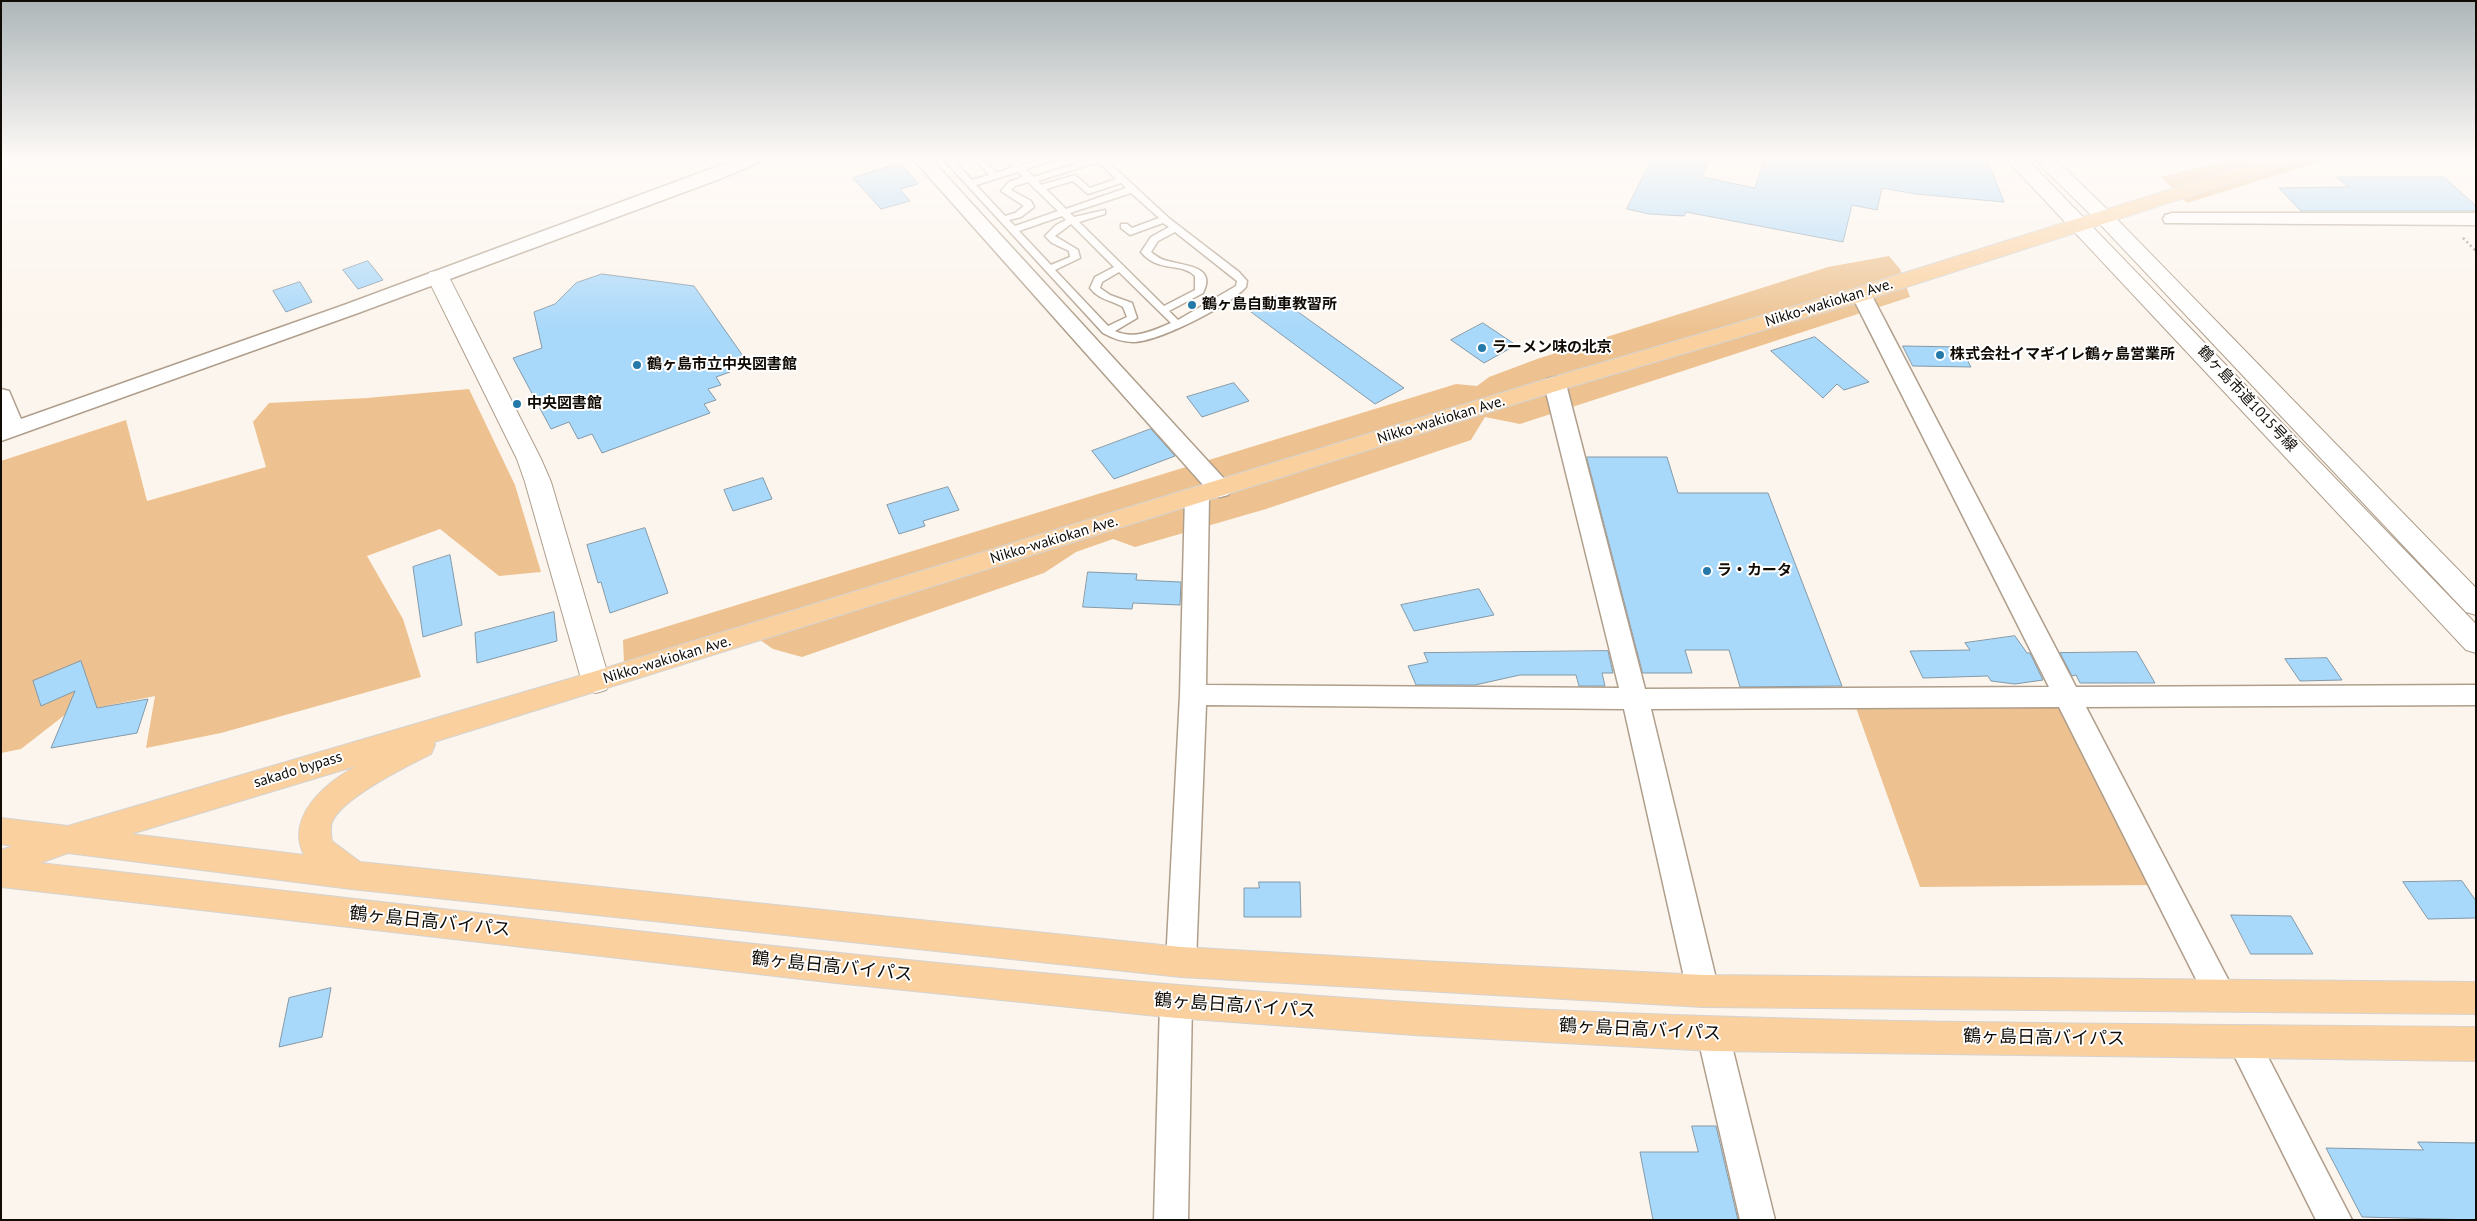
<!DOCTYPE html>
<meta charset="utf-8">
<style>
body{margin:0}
#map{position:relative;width:2477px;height:1221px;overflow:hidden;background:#fcf5ed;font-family:"PT Sans",sans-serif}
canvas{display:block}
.frame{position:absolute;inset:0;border:2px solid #100b05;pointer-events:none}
</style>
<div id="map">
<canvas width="2477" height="1221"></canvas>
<div class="frame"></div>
</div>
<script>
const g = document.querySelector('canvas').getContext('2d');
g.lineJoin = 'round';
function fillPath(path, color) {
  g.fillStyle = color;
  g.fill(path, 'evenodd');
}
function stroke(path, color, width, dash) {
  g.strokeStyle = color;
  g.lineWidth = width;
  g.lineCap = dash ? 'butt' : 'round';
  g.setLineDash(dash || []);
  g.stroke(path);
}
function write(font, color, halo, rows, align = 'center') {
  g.font = font + ' "PT Sans","Noto Sans JP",sans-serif';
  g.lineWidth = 4;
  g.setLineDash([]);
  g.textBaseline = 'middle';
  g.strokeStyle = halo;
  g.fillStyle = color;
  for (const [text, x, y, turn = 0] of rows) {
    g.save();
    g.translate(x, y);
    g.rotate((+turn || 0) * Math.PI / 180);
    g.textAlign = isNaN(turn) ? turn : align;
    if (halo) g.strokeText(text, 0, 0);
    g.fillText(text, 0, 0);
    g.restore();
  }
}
fillPath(new Path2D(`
 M2234 159H2329L2187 203 2161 177Z
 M1889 256 1900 269 1910 297 1520 424 1485 417 1471 440 1266 509 1135 547 1113 539 1076 552 1044 573 802 657 773 649 743 628 624 664 623 640 1456 384 1477 386 1489 377 1537 359 1828 267Z
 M469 389 515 485 541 572 499 576 440 529 367 556 403 619 421 677 221 733 146 748 155 696 66 714 21 749 1 753V461L126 420 147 501 266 467 253 422 269 403 367 398Z
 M1855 705 2064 706 2154 885 1920 887Z`), '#edc290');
const building = new Path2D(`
 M1652 159H1710L1702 177 1755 188 1764 159H1844L1864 163 1865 159H1987L2004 202 1916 194 1882 188 1877 210 1852 205 1843 242 1686 212 1684 216 1649 214 1627 209Z
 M900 163 918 184 900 189 910 201 881 209 853 178Z
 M2337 177H2444L2476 206V211H2301L2279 188 2348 187Z
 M368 261 383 280 358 289 343 270Z
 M602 274 694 286 743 356 724 363 730 372 716 377 721 385 708 389 716 400 704 404 710 413 602 453 592 434 578 439 569 422 551 429 513 358 542 348 534 312 555 304 576 283Z
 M300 282 312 302 286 312 273 291Z
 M1276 296 1404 388 1375 404 1247 309Z
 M1483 323 1516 345 1484 363 1451 340Z
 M1815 337 1869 382 1844 390 1837 384 1823 398 1771 351Z
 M1903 346 1960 347 1971 367 1913 366Z
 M1234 383 1249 401 1202 417 1187 397Z
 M1151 429 1175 456 1114 479 1092 451Z
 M1587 457H1667L1678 493H1768L1842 686 1740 687 1729 650H1685L1692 673H1643Z
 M763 478 772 499 733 511 724 490Z
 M948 487 959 510 923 521 925 526 899 534 887 505Z
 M645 528 668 593 610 613 601 582 598 583 587 545Z
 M450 555 462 625 423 637 413 567Z
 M1088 572 1137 574 1136 580 1181 582 1180 605 1133 603 1132 609 1083 607Z
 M1479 589 1494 615 1414 631 1401 605Z
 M554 612 557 641 477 663 475 633Z
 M2015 636 2027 653H2030L2043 680 2015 684 1991 681 1988 676 1923 678 1910 651 1970 650 1965 643Z
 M1608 651 1613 673H1602L1605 686H1579L1576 675H1520L1475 685H1416L1408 666 1428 662 1424 653Z
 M2137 652 2155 683H2080L2076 675 2072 676 2060 653Z
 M2327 658 2342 680 2300 681 2285 659Z
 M81 661 97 708 148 699 137 733 51 748 75 691 41 706 33 681Z
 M2462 881 2476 901V918L2428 919 2403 882Z
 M1259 882H1300L1301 917H1244V888H1259Z
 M2231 915 2291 916 2313 954H2251Z
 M331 988 322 1037 279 1047 289 998Z
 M1692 1126H1716L1738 1220H1653L1640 1152H1698Z
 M2418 1142 2476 1143V1220L2362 1217 2326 1148 2423 1150Z`);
fillPath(building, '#a8d8fa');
stroke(building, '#8399a8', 1);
const service = new Path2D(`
 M943 159H952L972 180 989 175 974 159H983L997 173 1013 167 1006 159H1015L1021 165 1041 159H1053L1052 161 1026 169 1034 177 1089 159H1105L1170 219 1239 272 1247 281 1246 287C1229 306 1158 342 1133 342 1122 342 1112 338 1103 333ZM1098 162 1116 179 1090 188 1075 175 1041 185 1038 181ZM1018 172 1023 177 1009 182 1001 191 1024 206 1015 213 1005 216 976 185ZM1073 181 1088 194 1121 183 1126 188 1066 209 1046 189ZM1028 182 1058 211 1015 226 1009 220 1021 217 1034 207 1031 201 1011 190 1015 186ZM1131 193 1159 218 1132 228 1127 224H1121V228L1130 235 1163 223 1169 227 1151 237 1141 252C1158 273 1182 262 1195 276V290L1164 306 1079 222 1105 214V210L1074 217 1070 213ZM1062 216 1066 220 1056 225 1045 236 1052 243 1069 251 1070 257 1051 265 1019 231ZM1071 224 1114 267 1095 277 1090 288C1099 300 1111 300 1123 307L1127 317 1108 326 1055 270 1080 258 1078 250 1055 236ZM1175 232 1237 281 1236 286 1178 320 1169 311 1203 293C1217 266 1185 266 1168 261 1161 260 1156 256 1151 252L1158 241ZM1119 272 1171 323C1152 331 1134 340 1115 331L1137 318 1132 303 1110 295 1100 288 1102 282Z`);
const minor = new Path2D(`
 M737 159H761L758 163 717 180 358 313 1 441V389L9 391 21 419 344 305Z
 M913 159H931L1228 483 1232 489 1228 495 1220 497 1212 495Z
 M2035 159H2054L2051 163H2038Z
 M2172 213H2476V225L2165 223 2163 219 2165 215Z
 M1861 288 1868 290 1871 294 2076 687 2476 685V705L2086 707 2231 985 2236 995 2231 1005 2220 1010 2209 1005 2059 707 1651 709 1719 991 1714 1001 1703 1005 1692 1001 1687 991 1624 709 1206 705 1196 962 1192 972 1181 976 1170 972 1166 962 1180 695 1185 496 1189 490 1197 488 1205 490 1209 496 1206 685 1619 688 1544 384 1547 379 1555 377 1563 379 1566 384 1645 689 2049 687 1851 294 1854 290Z
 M1176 987 1187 992 1192 1002 1188 1220H1154L1160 1002 1165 992Z
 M1713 1019 1724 1023 1729 1034 1775 1220H1740L1697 1034 1702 1023Z
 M2243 1026 2254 1030 2352 1220H2316L2227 1041 2232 1030Z`);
const tertiary = new Path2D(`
 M2006 159H2027L2476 624V653L2466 650Z
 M2034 159H2055L2111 213 2476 588V615L2466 612 2097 221Z
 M438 271 446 272 449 277 541 459 551 482 610 682 606 690 596 693 586 690 582 682 525 482 517 459 427 277 430 272Z`);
const trunk = new Path2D(`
 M2267 159H2296L2293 163 1869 299 1563 389 434 742 435 745 431 754C407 766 342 798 332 822 330 828 331 835 332 841L360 862 1181 947 1422 961 1703 975 2476 982V1014L1703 1007 1181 977 351 889 68 853 40 863C496 914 951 973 1408 1002 1763 1025 2120 1023 2476 1027V1061L1713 1051 1414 1035 1176 1018 836 983 1 887V850L13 846 1 844V818L68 826 596 671 1547 379 1853 289ZM356 766C326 783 285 816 304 855L131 834Z`);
stroke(service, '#af9e8b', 3);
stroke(minor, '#af9e8b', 3);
stroke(tertiary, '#af9e8b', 2);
stroke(trunk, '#d4d3d2', 2);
stroke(new Path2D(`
 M2463 238 2476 251`), '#857f78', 2.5, [2, 3]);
fillPath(service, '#fff');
fillPath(minor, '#fff');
fillPath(tertiary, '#fff');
fillPath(trunk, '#fad09e');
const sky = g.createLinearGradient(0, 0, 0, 330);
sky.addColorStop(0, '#adb6b8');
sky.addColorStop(0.48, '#fefaf7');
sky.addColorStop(1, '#fefaf700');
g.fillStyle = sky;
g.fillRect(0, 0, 2477, 330);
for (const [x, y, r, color] of [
 [1192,305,5,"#2579a9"],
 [1482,348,5,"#2579a9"],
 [1940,355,5,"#2579a9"],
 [637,365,5,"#2579a9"],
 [517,404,5,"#2579a9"],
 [1707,571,5,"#2579a9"]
]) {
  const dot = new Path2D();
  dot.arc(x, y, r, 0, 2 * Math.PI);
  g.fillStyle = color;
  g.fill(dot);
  stroke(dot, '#fff', 2);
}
write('15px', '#100b05', '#fff', [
 ["Nikko-wakiokan Ave.",1829,303,-17],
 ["鶴ヶ島市道1015号線",2247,399,47],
 ["Nikko-wakiokan Ave.",1441,420,-17],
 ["Nikko-wakiokan Ave.",1054,540,-17],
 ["Nikko-wakiokan Ave.",667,660,-17],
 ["sakado bypass",298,770,-17]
]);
write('bold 15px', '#100b05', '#fff', [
 ["鶴ヶ島自動車教習所",1202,305],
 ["ラーメン味の北京",1492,348],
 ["株式会社イマギイレ鶴ヶ島営業所",1950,355],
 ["鶴ヶ島市立中央図書館",647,365],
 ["中央図書館",527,404],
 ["ラ・カータ",1717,571]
], 'left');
write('18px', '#100b05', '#fff', [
 ["鶴ヶ島日高バイパス",430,922,6],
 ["鶴ヶ島日高バイパス",832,967,6],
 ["鶴ヶ島日高バイパス",1235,1006,4],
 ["鶴ヶ島日高バイパス",1640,1030,3],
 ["鶴ヶ島日高バイパス",2044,1038,1]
]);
</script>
